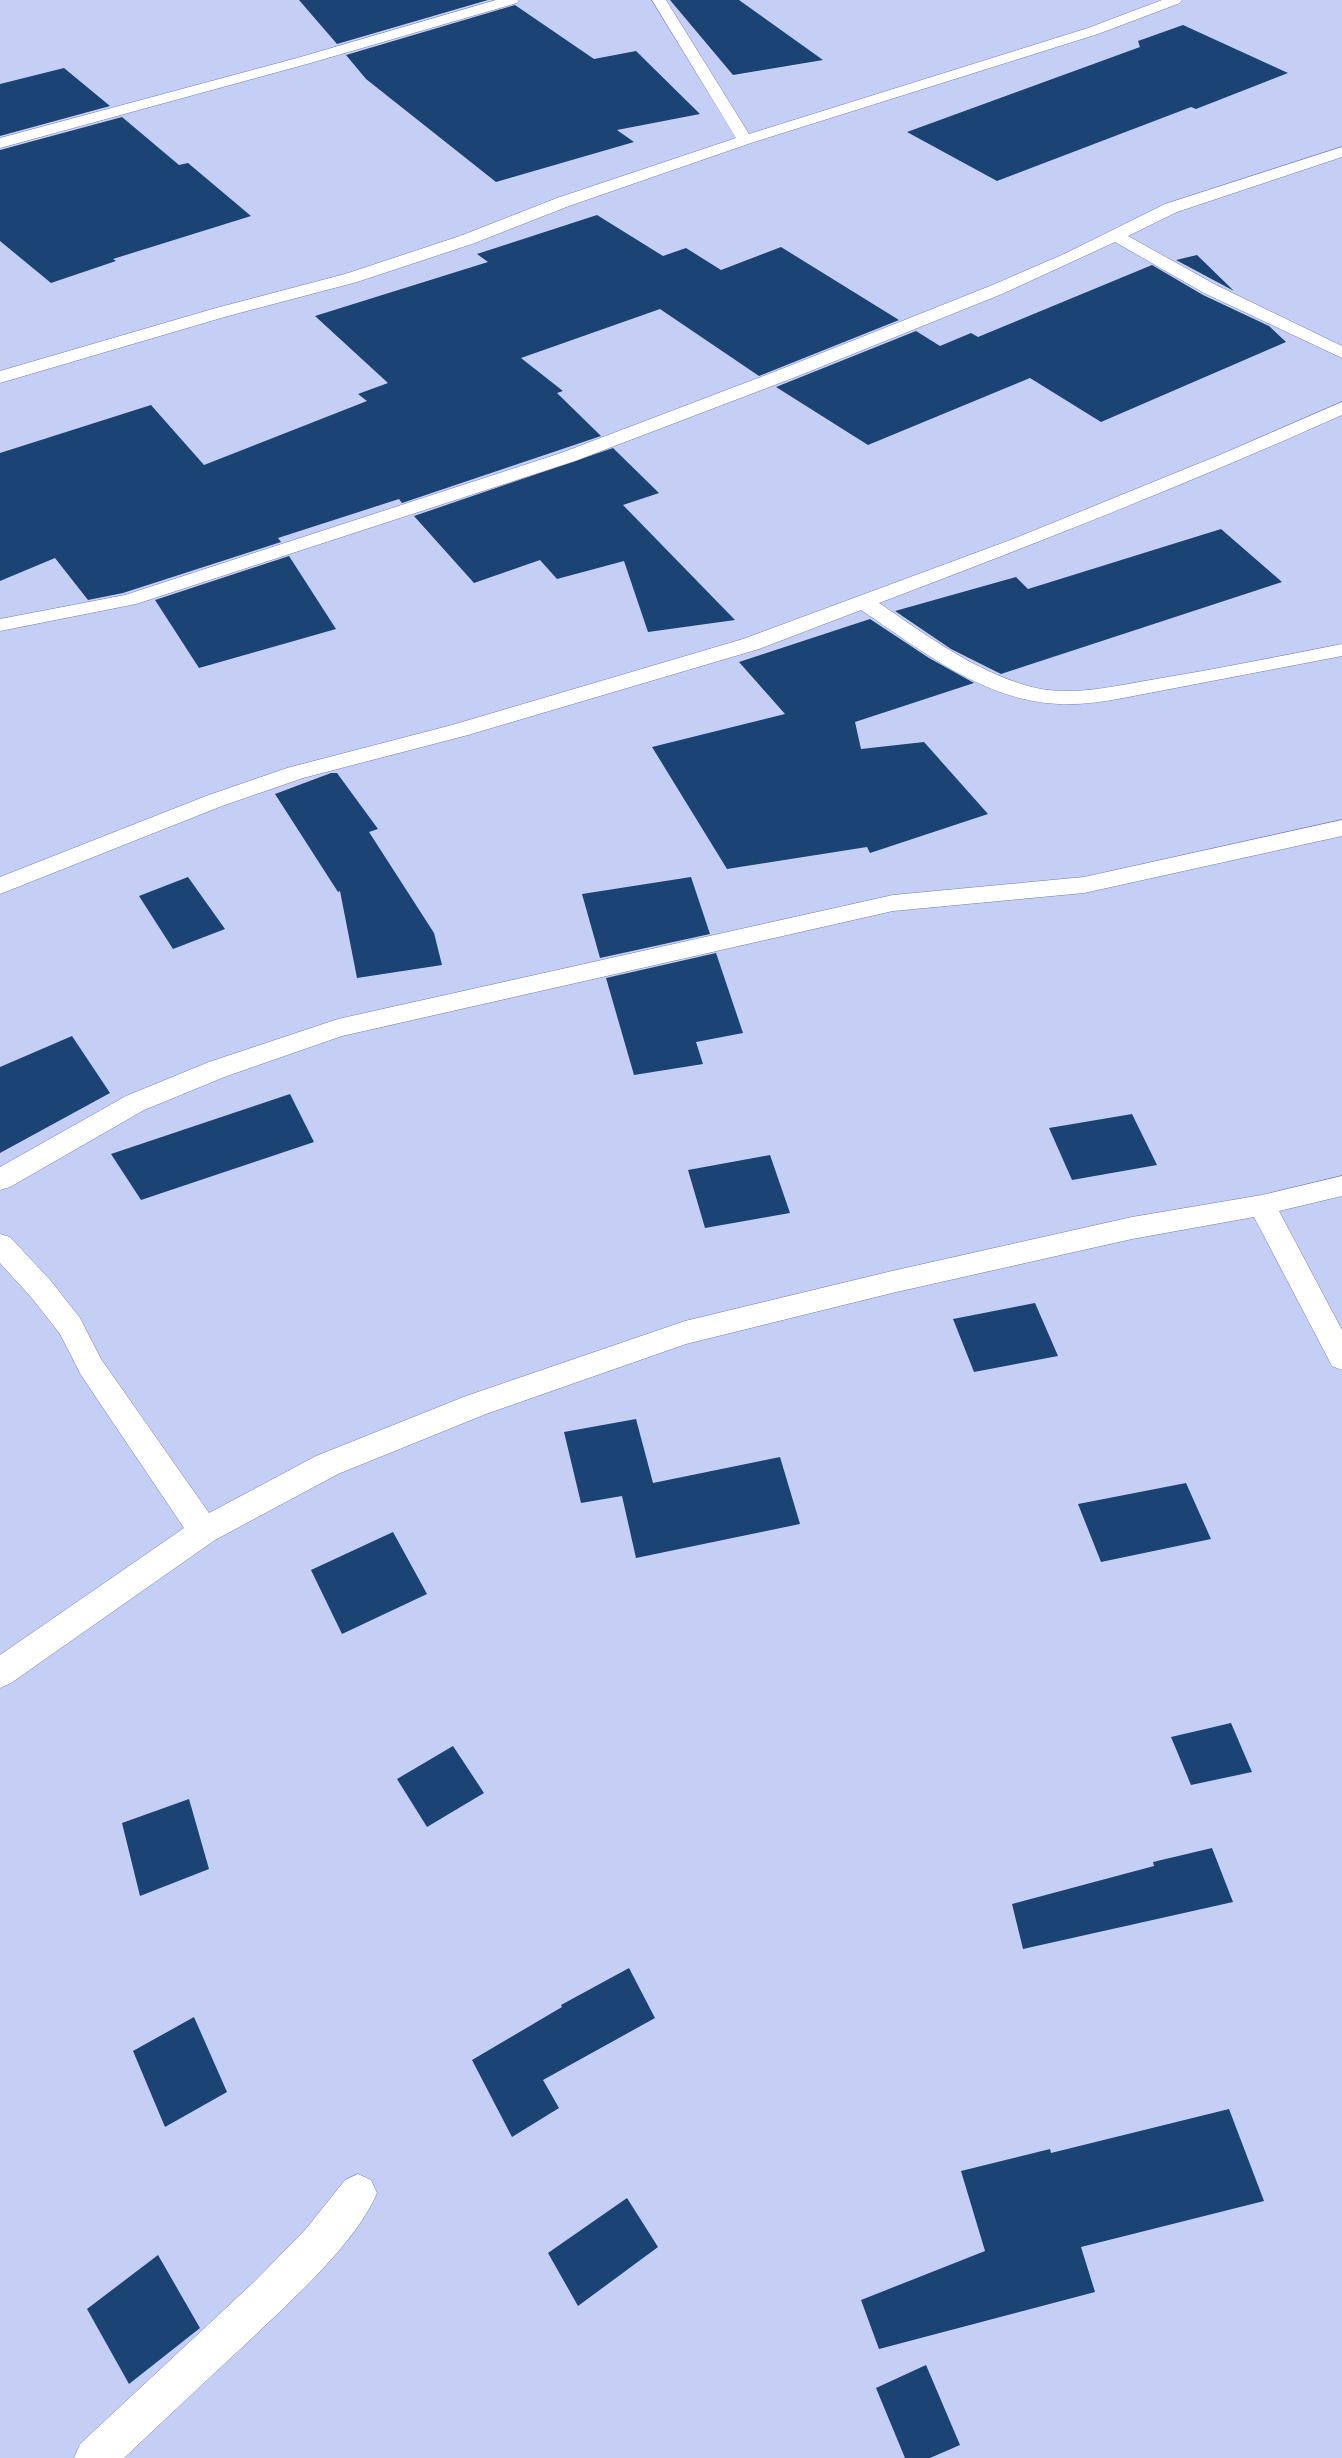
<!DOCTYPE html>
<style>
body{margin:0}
canvas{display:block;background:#c5cff6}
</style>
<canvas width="1342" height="2458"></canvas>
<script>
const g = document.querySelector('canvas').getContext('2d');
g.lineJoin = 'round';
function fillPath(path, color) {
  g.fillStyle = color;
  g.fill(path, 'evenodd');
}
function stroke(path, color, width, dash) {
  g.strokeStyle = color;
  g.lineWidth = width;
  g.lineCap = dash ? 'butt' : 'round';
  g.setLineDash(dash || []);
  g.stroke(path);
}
fillPath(new Path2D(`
 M299 0H488L337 44Z
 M670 0H739L823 60 733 75Z
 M515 5 594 59 636 51 700 114 617 130 634 142 496 182 366 79 346 55Z
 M1183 25 1288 73 1196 109 1191 107 997 181 907 132 1140 47 1138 41Z
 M64 68 110 106 0 136V84Z
 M122 117 179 165 188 163 251 216 113 259 116 261 51 283 0 241V150Z
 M597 215 663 256 686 248 721 270 781 247 899 320 759 376 660 309 521 358 563 391 557 393 601 436 402 503 399 499 278 538 281 542 123 593 88 600 55 558 0 581V453L151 405 204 465 367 401 358 394 388 383 315 316 488 262 477 254Z
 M1197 255 1234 291 1176 260Z
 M1152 265 1203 295 1269 326 1286 342 1101 422 1030 378 868 445 776 387 916 331 940 346 971 333 978 337Z
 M613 448 659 493 623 505 735 620 648 632 624 561 557 579 540 560 474 583 414 516Z
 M1221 529 1282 582 1001 674 951 649 895 611 1016 577 1028 589Z
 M289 556 336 629 199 668 155 600Z
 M870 619 929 658 974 683 855 722 861 749 924 742 988 814 870 853 867 847 727 869 652 747 785 714 739 662Z
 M331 773H337L378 829 369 832 434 933 442 965 357 978 340 891 338 892 275 794Z
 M188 877 225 929 173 949 139 896Z
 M691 877 710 934 600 958 582 894Z
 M716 953 743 1033 696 1042 703 1064 634 1075 606 978Z
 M72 1036 110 1093 0 1153V1067Z
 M290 1094 314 1142 141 1200 111 1154Z
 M1132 1114 1157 1165 1072 1180 1049 1128Z
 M770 1155 790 1213 705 1228 688 1170Z
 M1035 1303 1058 1356 974 1372 953 1319Z
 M636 1419 653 1483 780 1457 800 1524 636 1558 622 1496 581 1503 564 1432Z
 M1186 1483 1211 1539 1101 1562 1078 1504Z
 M393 1532 427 1594 342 1634 311 1570Z
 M1231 1723 1252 1772 1191 1785 1171 1737Z
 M453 1746 484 1793 427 1827 397 1779Z
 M189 1799 209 1869 140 1896 122 1823Z
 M1212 1848 1233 1902 1023 1949 1012 1904 1154 1866 1153 1862Z
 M629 1968 655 2018 543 2080 559 2108 512 2137 472 2060 562 2007 561 2005Z
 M194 2017 227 2092 165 2127 133 2051Z
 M1229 2109 1264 2201 1081 2247 1095 2292 879 2349 861 2300 985 2251 961 2171 1050 2149 1051 2153Z
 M627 2198 658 2247 578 2306 548 2253Z
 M158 2255 200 2328 129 2384 87 2309Z
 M926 2365 960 2445 930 2458H905L876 2388Z`), '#1b4373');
const minor = new Path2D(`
 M496 0H519L517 3 307 64 0 148V138L297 58Z
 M652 0H666L749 134 1088 28 1162 0H1182L1180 3 1098 34 751 143 569 206 472 244 357 282 228 316 0 383V371L216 308 345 274 460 236 557 198 736 138Z
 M1342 147V157L1177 212 1128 236 1216 285 1342 346V358L1204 293 1115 242 1002 294 793 378 575 461 136 604 0 631V619L125 595 561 453 779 370 990 286 1064 254 1165 204Z
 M1342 402V415C1190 483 1035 544 879 603 926 635 973 670 1028 686 1069 698 1114 686 1156 679 1218 669 1280 656 1342 644V656L1123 698C1102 702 1080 705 1059 704 984 701 921 650 861 610L759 649 468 735 303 778 222 806 0 894V877L206 796 287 768 452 725 743 639 1013 539 1222 454Z
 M1342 820V836L1084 893 893 911 342 1036 227 1076 144 1110 10 1187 0 1190V1167L126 1096 209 1062 338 1019 893 895 1084 877Z
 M1342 1176V1196L1279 1211 1342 1330V1370L1332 1366 1254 1217 1132 1239 892 1293 686 1344 486 1414 338 1474 215 1540 11 1683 0 1688V1655L184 1528 81 1375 60 1334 31 1297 0 1263V1234L10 1237 51 1281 80 1318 101 1359 209 1513 316 1456 466 1396 685 1321 892 1271 1132 1217 1262 1195Z
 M358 2174 371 2180 377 2193C356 2243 291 2301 251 2339 209 2378 166 2418 124 2458H74L80 2444 254 2282 305 2230 345 2180Z`);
stroke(minor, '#6f7cb8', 1);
fillPath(minor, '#fff');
</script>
